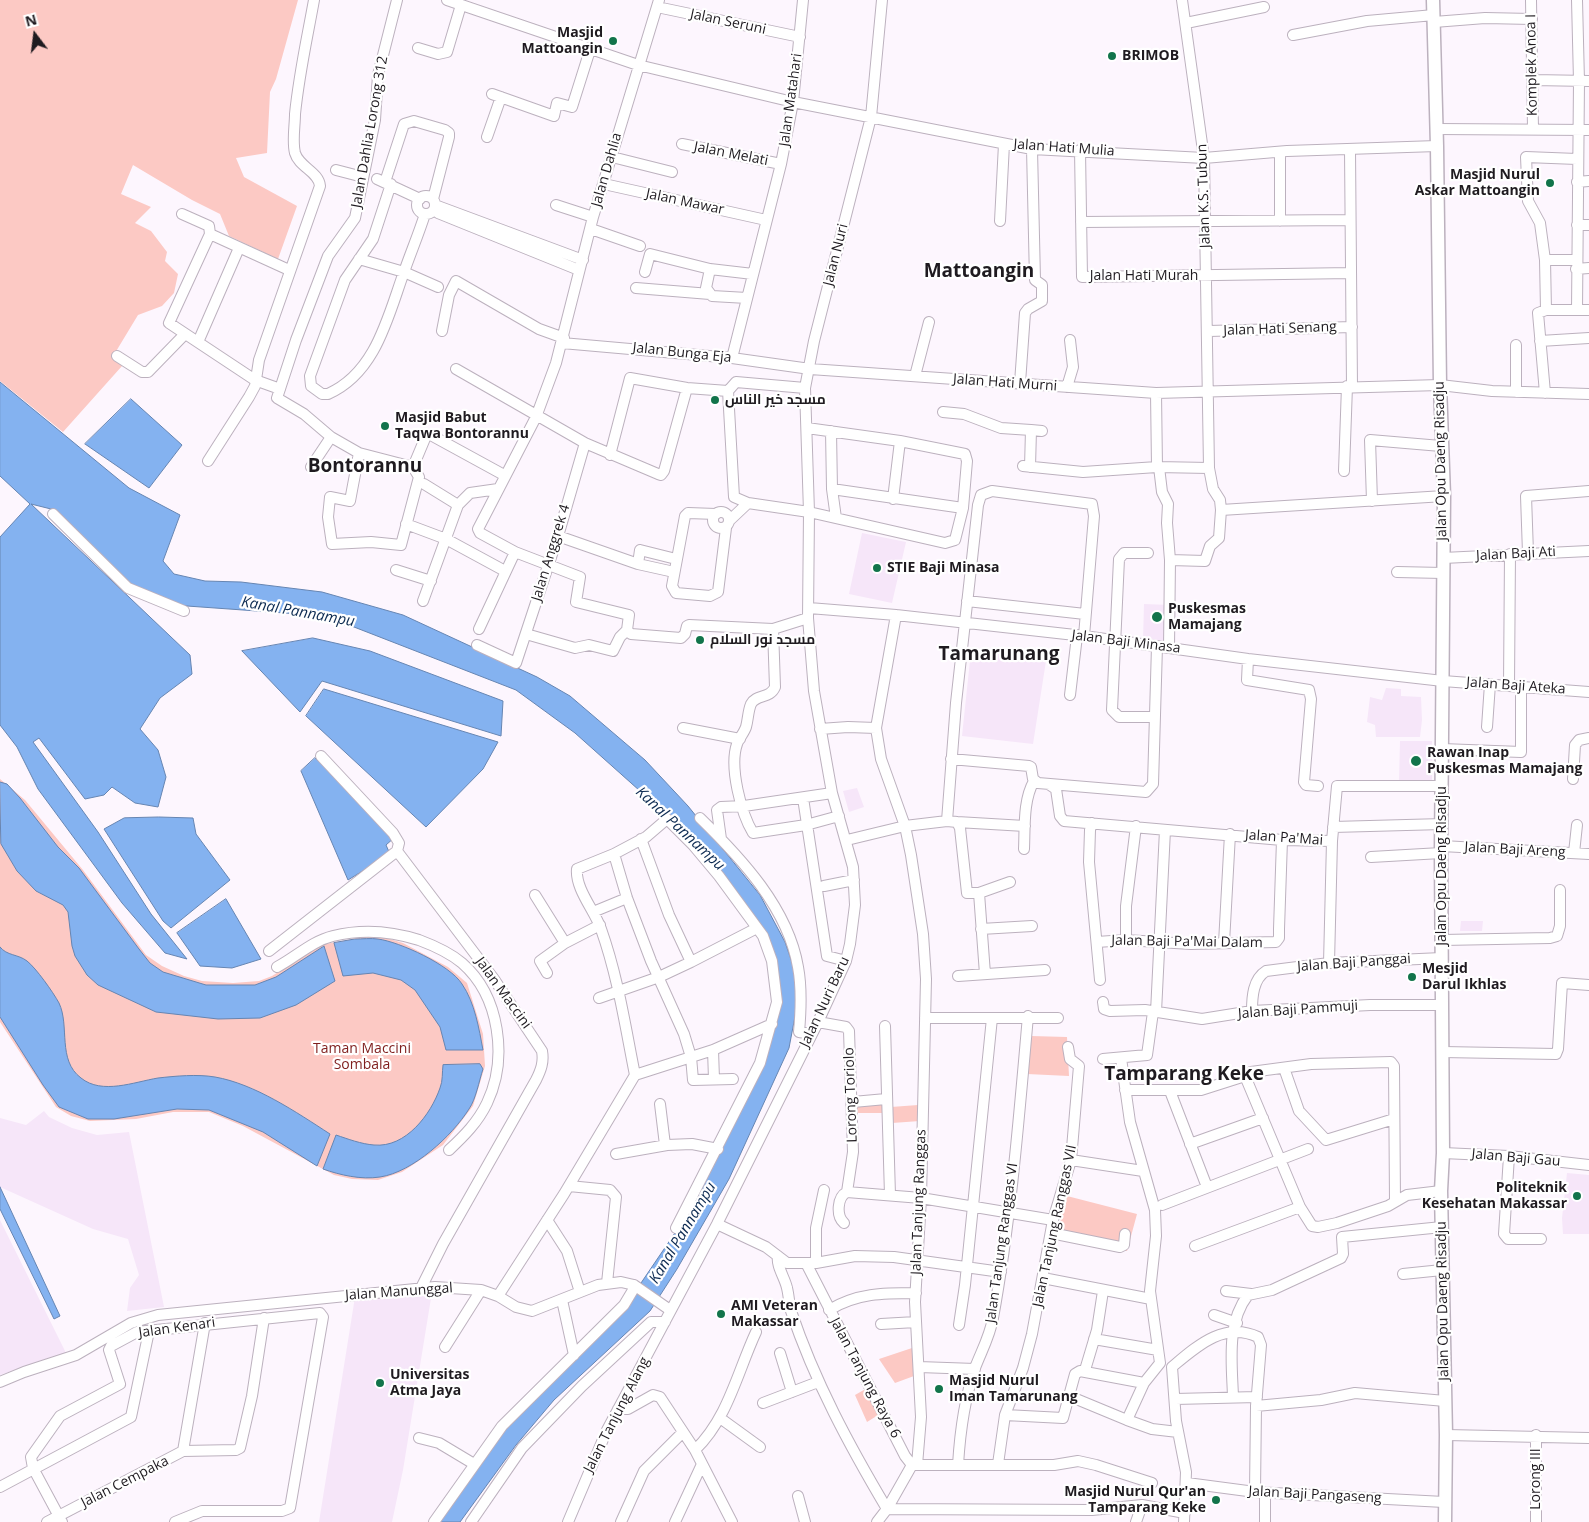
<!DOCTYPE html>
<meta charset="utf-8">
<style>
body{margin:0}
#map{position:relative;width:1589px;height:1522px;overflow:hidden;background:#fdf6fe;font-family:"Open Sans",sans-serif}
canvas{display:block}
.north{position:absolute;left:10px;top:10px;width:50px;height:50px;-webkit-text-stroke:4px #fff;paint-order:stroke;rotate:345deg;font-size:14px;font-weight:700;line-height:20px;text-align:center;color:#1f1b20}
.north::after{content:'';display:block;margin:auto;width:18px;height:22px;background:#1f1b20;clip-path:polygon(50% 0,100% 100%,50% 72%,0 100%)}
</style>
<div id="map">
<canvas width="1589" height="1522"></canvas>
<div class="north">N</div>
</div>
<script>
const g = document.querySelector('canvas').getContext('2d');
g.lineJoin = 'round';
function fillPath(path, color) {
  g.fillStyle = color;
  g.fill(path, 'evenodd');
}
function stroke(path, color, width, dash) {
  g.strokeStyle = color;
  g.lineWidth = width;
  g.lineCap = dash ? 'butt' : 'round';
  g.setLineDash(dash || []);
  g.stroke(path);
}
function write(font, color, halo, rows, align = 'center') {
  g.font = font + ' "Open Sans",Cairo,sans-serif';
  g.lineWidth = 4.5;
  g.setLineDash([]);
  g.textBaseline = 'middle';
  g.strokeStyle = halo;
  g.fillStyle = color;
  for (const [text, x, y, turn = 0] of rows) {
    g.save();
    g.translate(x, y);
    g.rotate((+turn || 0) * Math.PI / 180);
    g.textAlign = isNaN(turn) ? turn : align;
    if (halo) g.strokeText(text, 0, 0);
    g.fillText(text, 0, 0);
    g.restore();
  }
}
fillPath(new Path2D(`
 M862 533 906 542 892 603 849 594Z
 M1144 604 1170 605 1167 646 1143 641Z
 M993 649 1019 652 1018 656 1046 661 1033 744 962 736 971 651 991 654Z
 M1386 688 1401 689V696L1421 697 1422 720 1420 737H1376L1375 725 1367 722 1370 697 1382 700Z
 M1400 741H1432V780L1428 784 1399 783Z
 M857 788 864 807 849 812 843 791Z
 M1461 921H1483L1482 931H1460Z
 M44 1111 49 1117 72 1128 97 1135 129 1132 164 1307 127 1311 130 1288 139 1275 128 1239 93 1229 0 1187V1118L26 1125Z
 M1567 1173 1589 1175V1234H1563L1562 1218Z
 M0 1220 66 1353 0 1375Z
 M432 1292 403 1470 392 1522H319L355 1297Z`), '#f6e6f9');
fillPath(new Path2D(`
 M0 0H298L276 79 270 92 267 153 236 158 244 177 297 206 278 259 229 236 220 214 192 200 133 165 121 194 151 207 135 223 151 231 167 252 165 261 178 274 174 293 162 306 138 315 112 358 122 366 63 432 0 381Z
 M0 779 25 800 83 870 146 955 162 966 184 976 202 981 233 983 259 981 272 976 321 945 361 937 380 936 403 943 448 967 467 983 483 1034 485 1066 473 1106 443 1145 402 1172 378 1180 352 1179 334 1175 243 1126 209 1112H173L136 1119 90 1121 71 1116 56 1107 0 1022Z
 M1031 1036 1067 1037 1069 1076 1027 1074Z
 M885 1098 886 1113H856V1100Z
 M918 1105 920 1121 892 1123 891 1107Z
 M1067 1196 1137 1214 1127 1251 1057 1233Z
 M912 1348 914 1376 895 1383 879 1359Z
 M869 1387 883 1412 867 1422 855 1395Z`), '#fcc9c4');
const water = new Path2D(`
 M0 382 129 488 180 515 163 561 174 574 205 581 241 582 322 592 403 615 537 677 570 696 645 760 688 806 760 895 785 942 796 974 797 1006 789 1048 729 1179 677 1269 650 1311 554 1400 516 1445 460 1522H437L502 1428 622 1311 681 1224 775 1023 768 942 668 816 575 733 516 690 354 627 299 614 173 605 137 591 55 510 31 504 190 655 192 674 160 698 140 729 158 750 166 777 158 807 135 803 112 787 104 795 85 799 39 738 33 742 98 832 151 914 187 959 165 953 122 903 38 789 17 747 0 725V537L30 504 0 476Z
 M131 399 182 445 149 488 85 444Z
 M313 638 370 651 503 701 501 736 322 681 300 712 242 651Z
 M324 689 498 742 483 769 426 827 306 716Z
 M315 758 348 785 395 837 386 845 390 854 348 880 301 771Z
 M0 782 7 784 20 798 58 847 79 868 139 949 150 963 163 972 206 985H255L276 977 324 946 335 981 296 1005 260 1018 218 1019 156 1012 98 985 87 975 75 956 72 946 68 912 63 905 36 891 17 871 1 844Z
 M159 817 193 818 196 834 230 880 171 928 163 921 104 829 124 818Z
 M226 899 261 959 232 968 200 966 177 933Z
 M355 939C362 939 371 938 378 939 400 942 450 965 462 984 475 1003 479 1029 483 1050H446L440 1027 415 990 401 980 373 973 343 976 334 943Z
 M0 947C7 956 18 954 27 961 36 968 53 992 59 1003 70 1026 57 1060 81 1078 102 1095 134 1082 158 1078 176 1076 197 1074 215 1077 255 1084 296 1112 330 1134L317 1166 263 1132 209 1110 177 1109 114 1119H88L59 1107 43 1085 0 1017Z
 M480 1064 483 1069C479 1081 476 1099 469 1109 452 1136 413 1172 380 1177 361 1180 340 1175 323 1169L336 1135C348 1139 361 1144 374 1145 406 1148 431 1114 440 1088 443 1081 442 1072 443 1065Z
 M0 1187 60 1316 54 1319 0 1209Z`);
fillPath(water, '#84b2f0');
stroke(water, '#6685b2', 1);
const minor = new Path2D(`
 M397 0 378 75 375 120 355 218 328 256 296 340 277 398 304 414 331 437 359 453 413 467 426 436 429 434 504 475
 M447 0 638 65 793 102 1032 149 1204 158 1287 151 1437 146
 M1182 0 1204 158 1209 468 1213 489 1220 500 1221 510 1444 496
 M1531 0 1533 129
 M657 7 800 37
 M1434 22 1485 18 1532 19
 M1186 23 1264 7
 M1293 35 1367 21 1434 15
 M418 48 438 54 447 52 461 5
 M1533 80 1589 81
 M492 94 554 116 557 103 572 107 590 50
 M1437 129 1589 130
 M487 137 501 97
 M682 144 781 164
 M1080 150 1082 277 1351 273
 M1350 150 1352 387
 M1280 152V221
 M612 157 672 172
 M336 170 363 177
 M377 179 420 199
 M385 182 404 124 414 121 445 130 449 133V137L433 199
 M1577 182 1589 181
 M391 184 373 239 345 280 310 376 311 386 322 394H328C376 373 388 316 404 272 411 252 419 233 425 214
 M604 184 766 220
 M417 205a9 9 0 1 1 18 0a9 9 0 1 1-18 0Z
 M435 205 583 260
 M556 205 593 217
 M438 213 579 270
 M182 214 209 226 210 234 289 270
 M1000 221 1004 144
 M1081 222 1350 220
 M1577 225H1589
 M591 229 640 246
 M210 234 169 323 255 380 280 389
 M359 259 404 272 438 287
 M1545 260H1576
 M710 269 706 288 712 296 747 298
 M1576 269 1589 268
 M645 272 650 254 710 269 753 274
 M636 288 710 294
 M1546 310 1545 260 1540 223 1528 201 1526 157 1577 159
 M1577 310 1579 81 1577 0
 M442 331 449 295 456 281 539 329 564 338
 M1209 331 1352 327
 M1540 341 1589 338
 M198 342 239 248
 M562 343 732 358 810 369 1156 393 1440 385 1492 391 1589 394
 M1516 345V392
 M117 356 142 372H148L185 334
 M732 358 781 164 793 102 803 0
 M456 369 585 443 658 474 661 475 664 471 687 388
 M915 376 929 322
 M1020 383 1025 313 1028 309 1042 301V285L1035 280 1032 149
 M1067 387 1073 367 1070 340
 M728 391 736 382 805 388
 M1156 393 1157 467
 M1545 393 1538 313 1546 310H1589
 M943 412 964 414 1001 428 1031 430 1030 467
 M1031 430 1042 431
 M831 431 832 489 836 518
 M359 453 350 501 330 497 328 517 332 544 371 542 401 545 419 477 413 467
 M610 455 630 378 687 388 728 391 734 497 748 503 809 512 945 543 955 540 963 508 967 461 965 454 900 441 807 428
 M208 461 249 397 255 386 259 360 320 186C319 172 299 167 295 153 292 141 295 126 295 114 299 74 307 39 314 0
 M1023 466 1083 472 1157 467 1209 468
 M311 467 331 437
 M1159 467 1162 492 1168 504 1167 523 1170 560
 M1344 471 1347 386
 M424 484 458 505
 M832 489 963 508
 M893 499 900 441
 M1372 501 1370 440 1441 446
 M713 520a8 8 0 1 1 16 0a8 8 0 1 1-16 0Z
 M53 514 128 588 184 611
 M716 514 688 513 685 516 672 586 676 593 710 596 718 592 726 528
 M730 520 748 503
 M406 524 446 539 505 571
 M558 536 638 564 674 572
 M515 552 580 577 576 602 629 615 627 630 631 634 681 638 685 634 687 626 689 625 773 629
 M1148 553H1124L1119 559 1112 710 1119 717H1154
 M1528 553 1526 496 1589 491
 M1443 558 1589 551
 M638 564 640 550 676 559
 M396 570 431 581
 M1397 572 1443 573
 M423 601 458 505 470 493 498 489
 M967 601 1085 614
 M809 608 896 615 1084 636 1248 659 1443 681 1589 692
 M808 618 773 629 775 687C770 699 756 694 751 704 748 711 748 720 746 727 744 733 739 738 737 744 729 767 741 813 753 833L806 825 839 816
 M479 629 515 552 480 533 478 529 536 417 556 363 593 217 659 0
 M526 634 575 648 589 645 613 651 620 637 627 630
 M477 645 516 663 558 536 585 443
 M1169 648 1170 560 1205 561 1210 546 1219 538 1221 510
 M1248 659 1247 680 1309 690 1311 699 1304 782 1306 785 1318 786
 M1509 685 1510 554
 M1070 695 1077 636
 M1487 727 1490 684
 M683 728 740 739
 M820 729 848 727 876 728
 M1442 749 1521 752V686
 M321 756 393 833 399 843 397 851
 M951 759 1029 766 1031 767 1033 779 1038 783 1146 792 1153 784 1157 646
 M1573 779 1575 745 1579 740 1589 738
 M1050 785 1056 789 1060 816 1064 821 1282 840 1332 841 1337 786H1442
 M803 798 827 956 846 961
 M700 818C741 858 788 908 798 967 802 988 801 1010 799 1032L812 1034
 M947 821 957 822 960 828 967 893H979L1010 882
 M957 822 1025 826
 M1092 823 1090 830 1089 862 1100 980
 M1333 827 1443 824
 M641 839 669 915 691 962 757 928
 M721 839 717 810 721 807 744 806 832 793
 M847 840 905 826 947 821 956 703 978 505 981 495 992 491 1092 504 1094 516 1084 636
 M1442 846 1589 854
 M1024 849C1025 827 1023 800 1034 781
 M1574 853 1577 825
 M614 854 627 898 651 961 684 1034 691 1057 693 1080 733 1079
 M1371 857 1441 853
 M824 886 854 880
 M979 893 985 974
 M535 895 565 943
 M593 912 627 898
 M981 929 1032 926
 M1126 940V906L1136 826
 M1442 940 1550 938 1557 936 1560 926V890
 M1097 942 1126 940 1191 944 1276 942 1279 938V929L1282 840
 M1224 943 1230 834
 M269 951 397 851 494 979 542 1051C544 1062 541 1070 536 1080L443 1244 421 1288
 M1329 963 1332 841
 M277 967C296 957 312 941 333 936 361 929 391 931 419 940 435 946 449 952 462 963 500 996 508 1059 487 1103 478 1122 464 1136 449 1150
 M547 973 540 961 565 943 600 925
 M958 976 1045 970
 M599 998 659 977 691 962
 M1103 1002 1104 1009 1110 1011 1145 1010 1202 1019 1252 1011 1370 1005H1442
 M1252 1011C1252 997 1253 979 1266 971L1329 963 1442 958
 M1156 1012 1165 830
 M925 1018H1058
 M818 1022 846 1027 849 1031 853 1152 847 1192
 M885 1026 890 1195
 M713 1050 714 1079
 M1442 1052 1556 1054 1558 1049 1562 983 1589 985
 M1121 1058 1130 1122 1155 1210 1156 1236 1150 1291 1160 1363
 M1103 1059 1147 1055 1153 1012
 M1284 1068 1299 1111 1326 1140 1394 1119
 M635 1075 713 1050 772 1024
 M1245 1076 1251 1072 1311 1064 1391 1062 1394 1066 1395 1202
 M1125 1090H1201L1245 1076 1300 1207 1312 1226 1318 1227 1337 1223 1388 1206 1407 1195 1441 1191
 M1170 1091 1207 1187
 M853 1102 886 1099
 M660 1104 665 1145
 M1190 1144 1263 1118
 M1443 1153 1509 1156 1589 1165
 M616 1154 667 1145 692 1144 718 1149
 M1509 1156 1504 1234 1508 1239H1541
 M1071 1160 1143 1171
 M569 1186 610 1190 616 1197 607 1283
 M1162 1205 1308 1149
 M547 1220 567 1251 580 1292
 M844 1223C836 1216 837 1197 847 1192L921 1198 1053 1220
 M717 1224 766 1247 787 1263H816L855 1256 894 1257 1001 1272
 M1051 1233 1120 1247 1124 1245 1125 1234
 M1195 1246 1300 1207
 M778 1256C776 1266 785 1278 787 1288 789 1296 789 1304 791 1311 815 1382 849 1445 887 1509L1092 1510 1142 1505 1185 1513
 M806 1263 905 1456 912 1465
 M816 1263V1228L824 1190
 M1403 1274 1442 1270
 M1043 1278 1151 1299
 M1226 1291 1251 1294
 M498 1296 564 1194 635 1075C625 1025 618 977 601 929 595 911 575 889 577 869L614 854 646 837 667 819 693 845 719 876 763 936 772 961 777 1002 760 1063 676 1228
 M562 1300 574 1355
 M829 1310C857 1293 883 1293 916 1293
 M1214 1315 1237 1323
 M881 1324 916 1322
 M959 1325 965 1285 992 1018
 M1094 1339 1158 1350
 M445 1347 481 1290
 M780 1353 792 1392
 M919 1367 975 1369
 M1172 1367C1197 1346 1224 1321 1258 1337L1261 1345 1256 1406 1255 1492
 M1172 1367 1176 1421 1186 1472 1184 1522
 M1085 1370 1097 1330 1103 1291
 M0 1382 24 1372 76 1355 131 1323 158 1315 435 1287 481 1290 498 1296 516 1307 532 1311 598 1285 621 1282 634 1285 670 1310
 M1069 1396 1127 1420 1144 1383 1160 1363
 M1233 1397C1232 1364 1226 1323 1248 1295L1272 1290 1341 1258 1343 1254 1342 1237 1442 1227
 M1175 1399 1257 1397
 M763 1403 818 1382
 M1256 1406 1321 1400 1355 1393 1445 1401
 M618 1409H628L653 1395 660 1397 695 1450 732 1522
 M1005 1415 1063 1418 1075 1374 1080 1371 1144 1383
 M720 1418 760 1447
 M1127 1420 1152 1429 1178 1432
 M1446 1435 1589 1438
 M419 1438 439 1443 474 1464
 M695 1450C728 1418 737 1373 756 1332
 M183 1451 236 1450 240 1448 252 1396 264 1318
 M998 1464 1005 1415 1023 1368 1032 1334 1053 1220 1071 1160 1079 1066 1070 1059 1068 1047
 M917 1465H1054L1078 1461 1096 1465 1152 1483
 M958 1465C960 1432 964 1400 975 1368 981 1352 990 1336 993 1318 1011 1219 1019 1117 1028 1016
 M1187 1483 1255 1492 1444 1502
 M0 1487 131 1417 149 1331
 M1265 1493V1522
 M798 1496 805 1522
 M47 1522 183 1451 205 1323
 M62 1522 33 1468 31 1457 60 1416 120 1384 109 1350 111 1346 137 1332 320 1313 323 1317 290 1508 282 1511H202L175 1522
 M434 1522 502 1426 624 1305 633 1290 634 1285
 M471 1522 522 1448 582 1386 651 1322H665
 M568 1522 607 1430 717 1224 818 1022 846 961 850 944 855 905 853 867 832 793 814 691 808 618 809 512 805 388 814 341 871 117 882 0
 M621 1522 644 1471 683 1432
 M675 1522 702 1464
 M877 1522 887 1509 912 1465H917L921 1417 915 1302 921 1198 926 979 923 934 911 855 905 826 881 759 876 728 896 615
 M1136 1522 1142 1505
 M1536 1522V1435`);
const major = new Path2D(`
 M1433 0 1437 146 1440 385 1444 496 1441 853 1443 1153 1441 1191 1446 1435 1445 1522`);
stroke(minor, '#bcb1be', 12);
stroke(major, '#bcb1be', 15);
stroke(minor, '#fff', 10);
stroke(major, '#fff', 12);
for (const [x, y, r, color] of [
 [613,41,5,"#12744b"],
 [1112,56,5,"#12744b"],
 [1550,183,5,"#12744b"],
 [715,400,5,"#12744b"],
 [385,426,5,"#12744b"],
 [877,568,5,"#12744b"],
 [1157,617,6,"#12744b"],
 [700,640,5,"#12744b"],
 [1416,761,6,"#12744b"],
 [1412,977,5,"#12744b"],
 [1577,1196,5,"#12744b"],
 [721,1314,5,"#12744b"],
 [380,1383,5,"#12744b"],
 [939,1389,5,"#12744b"],
 [1216,1500,5,"#12744b"]
]) {
  const dot = new Path2D();
  dot.arc(x, y, r, 0, 2 * Math.PI);
  g.fillStyle = color;
  g.fill(dot);
  stroke(dot, '#fff', 2);
}
write('14px', '#1f1b20', '#fff', [
 ["Jalan Seruni",728,22,12],
 ["Komplek Anoa I",1532,65,-91],
 ["Jalan Matahari",791,100,-82],
 ["Jalan Dahlia Lorong 312",370,132,-80],
 ["Jalan Hati Mulia",1064,148,4],
 ["Jalan Melati",731,154,11],
 ["Jalan Dahlia",607,170,-74],
 ["Jalan K.S. Tubun",1204,196,-92],
 ["Jalan Mawar",685,202,12],
 ["Jalan Nuri",836,255,-76],
 ["Jalan Hati Murah",1144,276],
 ["Jalan Hati Senang",1280,329,-2],
 ["Jalan Bunga Eja",682,353,6],
 ["Jalan Hati Murni",1005,383,4],
 ["Jalan Opu Daeng Risadju",1441,461,-91],
 ["Jalan Anggrek 4",551,553,-73],
 ["Jalan Baji Ati",1516,554,-3],
 ["Jalan Baji Minasa",1126,642,7],
 ["Jalan Baji Ateka",1516,686,4],
 ["Jalan Pa'Mai",1284,838,4],
 ["Jalan Baji Areng",1515,850,3],
 ["Jalan Opu Daeng Risadju",1442,866,-90],
 ["Jalan Baji Pa'Mai Dalam",1187,942,1],
 ["Jalan Baji Panggai",1354,963,-4],
 ["Jalan Maccini",503,993,54],
 ["Jalan Nuri Baru",825,1002,-65],
 ["Jalan Baji Pammuji",1298,1010,-4],
 ["Lorong Toriolo",851,1095,-92],
 ["Jalan Baji Gau",1516,1158,5],
 ["Jalan Tanjung Ranggas",919,1202,-88],
 ["Jalan Tanjung Ranggas VII",1055,1226,-78],
 ["Jalan Tanjung Ranggas VI",1002,1243,-82],
 ["Jalan Manunggal",399,1292,-4],
 ["Jalan Opu Daeng Risadju",1443,1301,-91],
 ["Jalan Kenari",177,1328,-8],
 ["Jalan Tanjung Raya 6",865,1378,62],
 ["Jalan Tanjung Alang",617,1415,-63],
 ["Lorong III",1536,1479,-90],
 ["Jalan Cempaka",125,1482,-27],
 ["Jalan Baji Pangaseng",1315,1495,3]
]);
write('bold 14px', '#1f1b20', '#fff', [
 ["Masjid",603,33,"right"],
 ["Mattoangin",603,49,"right"],
 ["BRIMOB",1122,56],
 ["Masjid Nurul",1540,175,"right"],
 ["Askar Mattoangin",1540,191,"right"],
 ["مسجد خير الناس",725,400],
 ["Masjid Babut",395,418],
 ["Taqwa Bontorannu",395,434],
 ["STIE Baji Minasa",887,568],
 ["Puskesmas",1168,609],
 ["Mamajang",1168,625],
 ["مسجد نور السلام",710,640],
 ["Rawan Inap",1427,753],
 ["Puskesmas Mamajang",1427,769],
 ["Mesjid",1422,969],
 ["Darul Ikhlas",1422,985],
 ["Politeknik",1567,1188,"right"],
 ["Kesehatan Makassar",1567,1204,"right"],
 ["AMI Veteran",731,1306],
 ["Makassar",731,1322],
 ["Universitas",390,1375],
 ["Atma Jaya",390,1391],
 ["Masjid Nurul",949,1381],
 ["Iman Tamarunang",949,1397],
 ["Masjid Nurul Qur'an",1206,1492,"right"],
 ["Tamparang Keke",1206,1508,"right"]
], 'left');
write('14px', '#7f1e1d', '#fff', [
 ["Taman Maccini",362,1049],
 ["Sombala",362,1065]
]);
write('italic 15px', '#0c2a51', '#fff', [
 ["Kanal Pannampu",298,612,10],
 ["Kanal Pannampu",680,829,43],
 ["Kanal Pannampu",683,1233,-59]
]);
write('bold 19px', '#1f1b20', '#fff', [
 ["Mattoangin",979,272],
 ["Bontorannu",365,467],
 ["Tamarunang",999,655],
 ["Tamparang Keke",1184,1075]
]);
</script>
